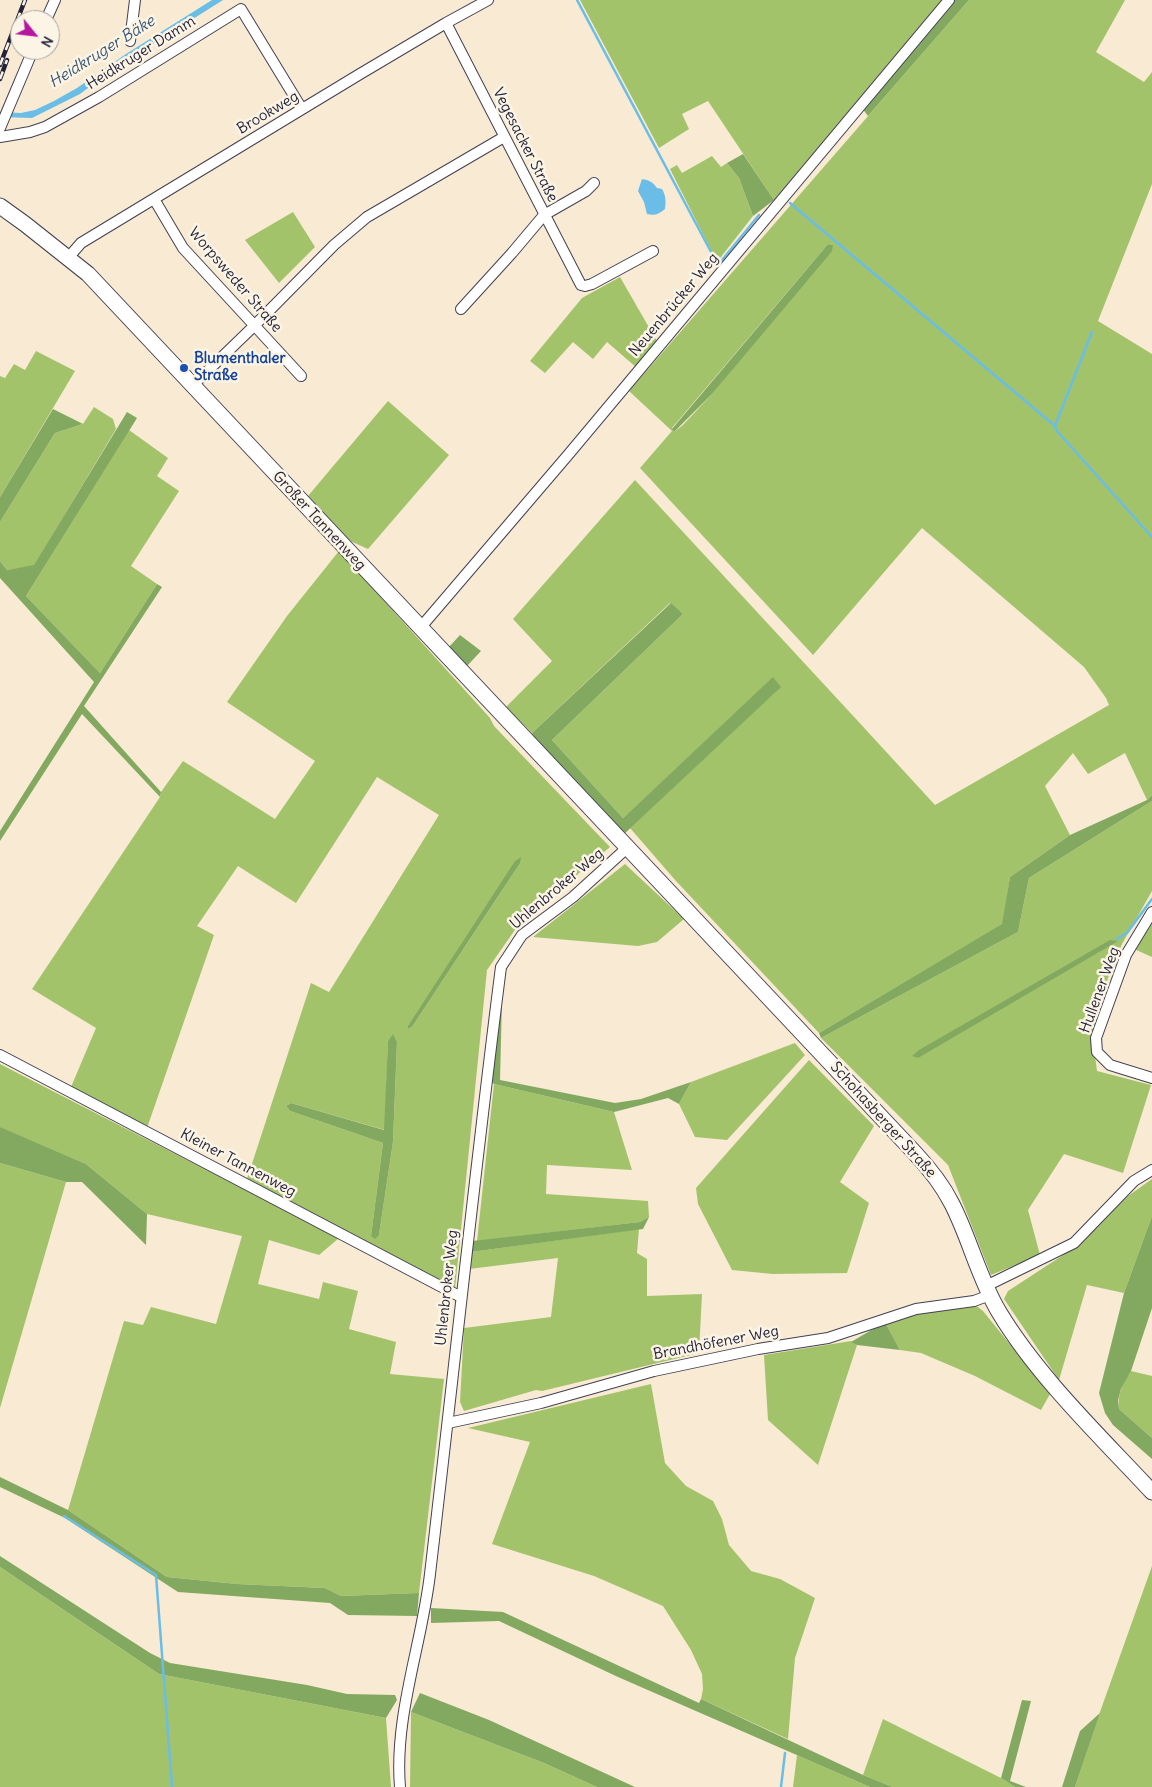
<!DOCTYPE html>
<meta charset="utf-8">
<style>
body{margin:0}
#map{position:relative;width:1152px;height:1787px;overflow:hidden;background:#f8ead3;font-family:Delius,sans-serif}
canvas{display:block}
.north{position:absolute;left:10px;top:10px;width:50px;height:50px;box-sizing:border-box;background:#fcf5e5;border:1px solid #a5a1a1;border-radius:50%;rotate:119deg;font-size:14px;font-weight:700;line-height:20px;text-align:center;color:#22223b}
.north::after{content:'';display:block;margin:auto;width:18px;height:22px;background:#b5179e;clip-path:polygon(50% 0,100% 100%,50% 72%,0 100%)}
</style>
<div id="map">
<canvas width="1152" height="1787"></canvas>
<div class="north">N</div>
</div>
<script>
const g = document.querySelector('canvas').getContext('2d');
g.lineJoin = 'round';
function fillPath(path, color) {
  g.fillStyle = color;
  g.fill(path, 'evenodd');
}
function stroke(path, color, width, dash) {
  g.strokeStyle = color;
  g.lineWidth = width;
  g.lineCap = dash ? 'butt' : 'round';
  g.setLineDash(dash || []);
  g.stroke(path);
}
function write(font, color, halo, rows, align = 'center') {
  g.font = font + ' Delius,sans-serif';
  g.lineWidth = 5;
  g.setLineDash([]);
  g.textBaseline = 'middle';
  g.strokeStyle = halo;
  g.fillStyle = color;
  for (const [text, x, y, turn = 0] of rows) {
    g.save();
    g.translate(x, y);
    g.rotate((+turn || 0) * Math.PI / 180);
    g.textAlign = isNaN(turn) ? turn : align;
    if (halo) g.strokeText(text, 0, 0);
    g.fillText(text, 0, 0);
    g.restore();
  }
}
fillPath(new Path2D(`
 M580 0H942L774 200 708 101 682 114 689 129 659 148Z
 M969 0H1125L1096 52 1144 82 1152 72V184L1098 321 1152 354V795L1147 800 1125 753 1088 774 1073 753 1045 786 1070 835 1010 877 1003 924 819 1033 676 881 630 828 780 687 773 678 623 818 552 740 683 614 670 603 532 733 506 707 552 661 513 619 635 480 856 719 935 805 1109 705 1106 698 1084 667 922 528 813 655 640 468 672 431 629 391ZM828 244 833 245 712 394 683 425 674 432 672 428Z
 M712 156 721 167 727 163 739 178 753 216 717 262 670 169 677 165 682 173Z
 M293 212 315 247 279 283 245 240Z
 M620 277 658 343 637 368 607 342 593 359 573 342 545 373 530 361 582 298Z
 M36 351 75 371 0 497V376L5 378 14 364 25 370Z
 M388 401 449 455 368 549 348 540 308 496Z
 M94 407 113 419 116 429 34 566 7 570 0 561V522L55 433 83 424Z
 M129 430 168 458 157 476 179 491 131 566 157 584 100 673 26 596Z
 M339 551 490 718 494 726 610 847 519 924 487 970 455 1289 247 1179 311 983 329 992 439 815 377 777 296 903 238 866 197 926 214 935 147 1128 71 1087 96 1028 32 989 160 797 161 792 183 761 275 819 315 761 227 702 287 616ZM520 863 412 1027 408 1029ZM393 1035 397 1042 393 1142 379 1235 371 1236 383 1143 290 1111 286 1106 291 1103 385 1130 388 1041Z
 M1152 801V891L1122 944 1108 978 1092 1034 1097 1071 1151 1085 1123 1173 1064 1154 1028 1210 1040 1255 991 1275 948 1165 821 1038 1018 932 1029 878Z
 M625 864 684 919 657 942 638 946 533 937Z
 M1152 917V957L1134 949Z
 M795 1043 805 1055 727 1140 695 1137 679 1104 691 1082Z
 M809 1060 874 1126 840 1182 869 1203 847 1273 773 1274 732 1270 698 1204 696 1188Z
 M0 1064 339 1238 319 1255 269 1240 258 1284 319 1299 323 1282 358 1291 349 1329 396 1342 390 1374 444 1379 419 1593 341 1596 325 1588 237 1584 167 1577 68 1510 124 1321 143 1325 151 1307 216 1324 242 1236 147 1214 86 1164 1 1128 0 1127Z
 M494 1084 614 1112 632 1170 547 1165 546 1194 648 1201 649 1217 640 1222 477 1241Z
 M0 1163 66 1182 0 1408Z
 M1152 1179V1216L1124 1293 1087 1285 1059 1380 1004 1299 1008 1291 1077 1246 1128 1196Z
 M639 1229 637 1253 647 1259V1296L702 1294 699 1353 542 1391 536 1390 464 1411 460 1402 464 1328 551 1317 558 1258 469 1269 471 1252Z
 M974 1304 983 1311 1050 1394 1041 1410 975 1376 921 1353 900 1350 885 1322 921 1313Z
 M851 1341 857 1345 818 1465 768 1420 764 1355Z
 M1131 1371 1152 1376V1438L1119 1409C1117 1394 1123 1384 1131 1371Z
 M651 1384 665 1463 686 1486 713 1501 722 1519 729 1545 751 1571 780 1579 815 1598 795 1658 788 1739 701 1699 703 1689 702 1674 691 1650 663 1606 594 1576 492 1544 530 1442 468 1428Z
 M1152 1566V1787H1075L1100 1712Z
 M0 1567 159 1674 386 1718 391 1787H0Z
 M411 1712 544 1763 597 1787H410Z
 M883 1719 1001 1778 1015 1787H893L863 1775Z
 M797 1755 870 1787H793Z`), '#a3c36b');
fillPath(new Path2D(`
 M953 0H969L868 116 862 108Z
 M743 154 774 200 753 216 739 178 727 163Z
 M828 244 833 245 832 251 828 256 712 394 674 432 672 429Z
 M53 409 83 424 55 433 0 522V497Z
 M127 412 137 418 26 596 100 673 157 584 162 587 84 706 161 792 160 797 82 714 0 841V831L94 682 0 578V561L7 570 34 565Z
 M671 603 683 614 552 740 623 818 773 677 781 687 622 836 537 743 532 733Z
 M460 635 481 651 467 666 449 647Z
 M1152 795V801L1029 878 1018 932 821 1038 819 1033 1002 924 1010 877 1070 835 1147 800Z
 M521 857 520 863 412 1027 408 1029V1026L515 861Z
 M1110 940 1118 941 918 1058 912 1056 919 1050Z
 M500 999H502L500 1080 615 1103 641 1099 691 1082 679 1104 668 1098 614 1112 494 1084 488 1078Z
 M393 1034 397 1042 393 1142 379 1235 375 1239 371 1236 383 1143 290 1111 286 1106 291 1103 384 1130 388 1041Z
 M0 1127 86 1164 147 1214 146 1245 82 1182H66L0 1163Z
 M1152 1216V1308L1131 1371 1121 1389 1118 1400 1119 1409 1152 1438V1459L1113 1425 1105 1413 1099 1393 1124 1293Z
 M649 1217 643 1229 471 1252 472 1241 640 1222Z
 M885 1322 900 1350 857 1345 851 1342Z
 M0 1477 68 1510 167 1577 237 1584 325 1588 341 1596 419 1593 417 1616 348 1615 330 1603 178 1592 65 1518 0 1487Z
 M0 1556 150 1653 170 1663 307 1685 347 1694 395 1695 397 1700 386 1718 159 1674 0 1567Z
 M431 1608 503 1612 699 1703 701 1699 863 1775 893 1787H870L618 1677 499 1621 431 1623Z
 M420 1693 489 1720 635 1787H597L544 1763 411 1712Z
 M1022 1700 1031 1701 1010 1781 1026 1787H1015L1001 1778Z
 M1100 1713 1075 1787H1062L1080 1731Z`), '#82a95f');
fillPath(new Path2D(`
 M212 0H223L112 70 80 94 32 118 0 117V112L21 113 35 110 54 101 77 88 126 54Z
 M642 179C649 180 653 182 657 188L662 189C666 196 666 201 665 209 659 214 655 216 647 214L644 202 638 191Z`), '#69bde6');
stroke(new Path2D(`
 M577 0 718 265 759 215
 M790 203 1055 426
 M1092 332 1055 426 1056 430 1152 537
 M1117 939 1127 933 1152 899
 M64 1516 156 1575 172 1787
 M781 1787 785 1753`), '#69bde6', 2.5);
const street = new Path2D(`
 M46 20 55 0
 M446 23 581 285 585 286 592 284 653 251
 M130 41 135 0
 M0 128 33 50
 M0 137 30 132 45 127 99 97 241 9 302 109
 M154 199 183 248 301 376
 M68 258 81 243 360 74 446 23 488 0
 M461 309 512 253 544 215 586 191 594 183
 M193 385 254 326 334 245 367 217 504 137
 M421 627 568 455 949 0
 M1152 912 1126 955 1096 1038 1097 1052 1110 1065 1152 1078
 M0 1055 461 1297
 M986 1286 1074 1243 1134 1181 1152 1170
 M448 1423 541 1403 654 1371 758 1349 828 1338 916 1309 974 1301 990 1295
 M400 1787C394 1716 422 1644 430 1574 454 1371 475 1169 501 967L522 935 573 897 628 847`);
const secondary = new Path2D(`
 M0 206 25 224 88 274 914 1152C929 1168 942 1184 952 1204 970 1239 979 1279 999 1312 1038 1377 1101 1437 1152 1492`);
stroke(street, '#424052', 12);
stroke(secondary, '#424052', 17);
stroke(street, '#fff', 10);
stroke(secondary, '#fff', 15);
const rail = new Path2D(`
 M0 65 25 0
 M0 79 7 60`);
stroke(rail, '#22223b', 4.5);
stroke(rail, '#fcf5e5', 2.5, [8]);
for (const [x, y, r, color] of [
 [184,368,5,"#1a4fb4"]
]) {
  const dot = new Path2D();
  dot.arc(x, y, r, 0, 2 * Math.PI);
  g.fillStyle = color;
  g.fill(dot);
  stroke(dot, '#fcf5e5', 2);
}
write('15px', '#22223b', '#fcf5e5', [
 ["Heidkruger Damm",141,53,-32],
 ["Brookweg",268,113,-31],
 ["Vegesacker Straße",525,145,63],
 ["Worpsweder Straße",235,280,49],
 ["Neuenbrücker Weg",674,305,-50],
 ["Großer Tannenweg",319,521,47],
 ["Uhlenbroker Weg",557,889,-40],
 ["Hullener Weg",1100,990,-70],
 ["Schohasberger Straße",883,1120,48],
 ["Kleiner Tannenweg",238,1163,28],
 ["Uhlenbroker Weg",447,1288,-84],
 ["Brandhöfener Weg",716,1343,-11]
]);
write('bold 15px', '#164399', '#fcf5e5', [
 ["Blumenthaler",194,359],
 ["Straße",194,376]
], 'left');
write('italic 16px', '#3b5877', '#fcf5e5', [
 ["Heidkruger Bäke",102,52,-32]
]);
</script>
